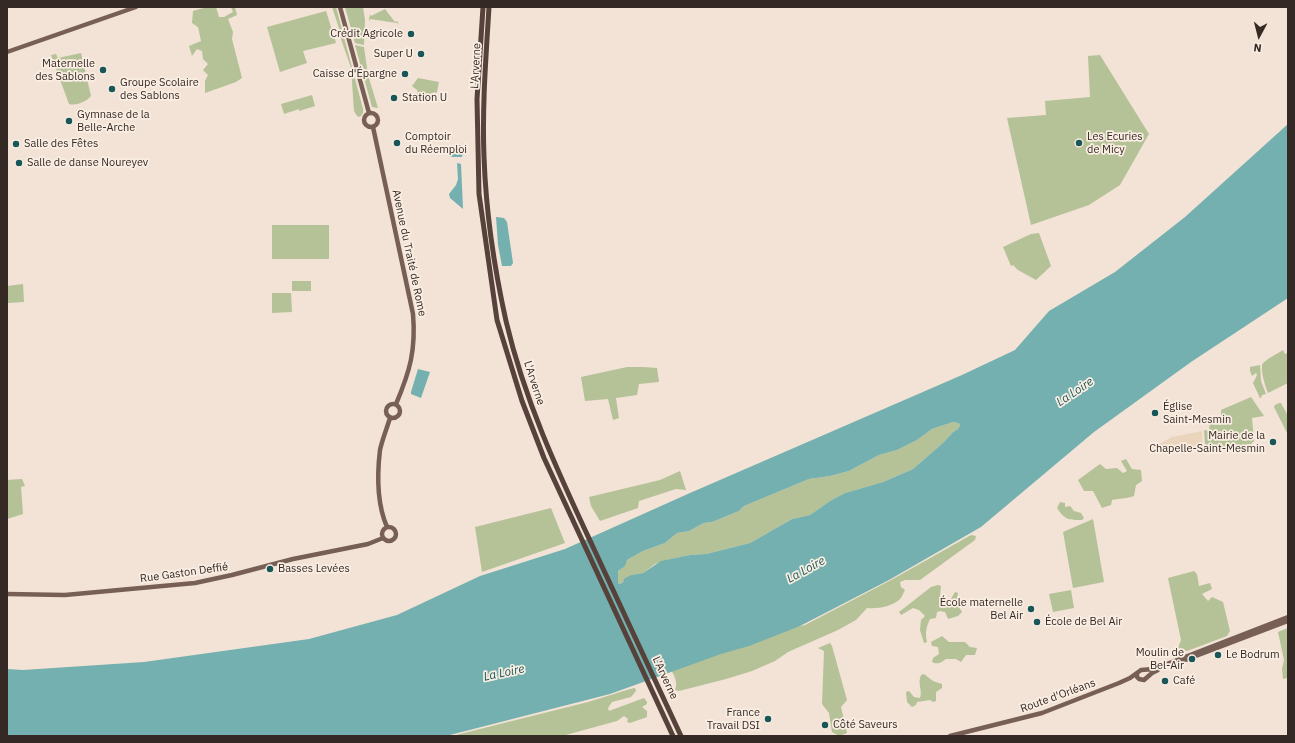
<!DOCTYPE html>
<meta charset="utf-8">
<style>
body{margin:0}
#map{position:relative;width:1295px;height:743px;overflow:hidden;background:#f2e3d6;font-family:"IBM Plex Sans",sans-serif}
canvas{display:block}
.frame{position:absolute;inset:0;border:8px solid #342925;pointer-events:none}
.north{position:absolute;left:1239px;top:16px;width:40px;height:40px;-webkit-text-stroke:3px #faeee3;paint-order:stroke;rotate:187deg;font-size:11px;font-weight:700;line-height:16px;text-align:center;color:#342925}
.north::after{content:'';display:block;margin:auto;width:14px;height:18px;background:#342925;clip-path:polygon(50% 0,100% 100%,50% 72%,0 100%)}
</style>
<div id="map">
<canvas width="1295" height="743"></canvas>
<div class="frame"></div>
<div class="north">N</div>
</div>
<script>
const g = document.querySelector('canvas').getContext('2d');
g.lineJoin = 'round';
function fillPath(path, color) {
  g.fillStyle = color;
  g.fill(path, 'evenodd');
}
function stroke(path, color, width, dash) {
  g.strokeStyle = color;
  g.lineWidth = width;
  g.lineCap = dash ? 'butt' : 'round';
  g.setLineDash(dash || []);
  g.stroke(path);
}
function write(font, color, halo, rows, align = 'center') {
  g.font = font + ' "IBM Plex Sans",sans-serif';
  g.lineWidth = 3.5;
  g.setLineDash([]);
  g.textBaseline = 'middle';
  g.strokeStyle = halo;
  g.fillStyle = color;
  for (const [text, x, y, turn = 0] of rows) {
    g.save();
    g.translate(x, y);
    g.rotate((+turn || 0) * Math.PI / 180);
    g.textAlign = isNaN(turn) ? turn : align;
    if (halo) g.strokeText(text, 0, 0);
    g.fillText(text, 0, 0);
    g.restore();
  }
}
fillPath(new Path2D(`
 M207 7H216L219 17H224L233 12 231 7H235L237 15 228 19 233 32 232 39 242 78 236 82 205 93V81L208 75 203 70 208 64 203 59 202 51 197 49 192 56 189 46 201 41 198 27 192 23 193 11Z
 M332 7H336L363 109V113L360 117 357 116 354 111 351 68 340 36 342 37Z
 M345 7H363L365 20 364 45 355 43Z
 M385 9 395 22 397 21 399 25 397 23 370 19V21L369 20 370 14 371 16Z
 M326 11 336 43 303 51 307 63 280 72 267 27Z
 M355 45 364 47 368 75 378 108 372 107Z
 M81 53 91 96C86 102 76 106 69 104L51 55 56 54 58 58Z
 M1100 55 1149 134 1120 185 1089 205 1031 225 1007 118 1046 115 1045 101 1090 97 1088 56Z
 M418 78 439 82 437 92 436 93 434 92 420 99 421 101 419 102 416 94 418 93 417 90 412 86Z
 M312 95 315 106 299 111V109L284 114 281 104Z
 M272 225H329V259H272Z
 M1039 233 1051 266 1036 280 1018 270 1013 265 1011 266 1003 247 1031 234Z
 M292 281H311V291H292Z
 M23 284 24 302 7 303V286Z
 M272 293H291L292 312 272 313Z
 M1283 350 1285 354 1288 353V383L1268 393C1265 386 1261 372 1262 365 1264 360 1279 353 1283 350Z
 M1260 365 1261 381 1266 394 1262 395 1261 398H1260L1253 383 1257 375 1256 373 1252 376 1250 371V367Z
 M627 367H643L657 368 659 382 639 384 637 395 616 398 619 418 613 420 608 399 585 401 581 377Z
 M1251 397 1264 416 1252 418 1254 441 1251 444 1222 448 1221 445H1205L1204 430 1209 431 1210 421 1221 416V410Z
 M1279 403H1281L1288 416V435L1274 407 1275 405Z
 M953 422 958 423 960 425 958 429 953 432 944 442 913 469 883 482 845 493 830 501 810 515 792 519 750 543 706 554 690 555 667 560 655 564 643 573 631 575 620 584 618 583V571L623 567 627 560 643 551 665 543 677 533 689 531 704 523 712 522 739 511 744 506 809 479 830 476 849 471 879 455 897 450 917 440 932 429Z
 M1126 459 1132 469 1141 470 1142 481 1136 485 1134 496C1126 499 1120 498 1112 500L1111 505 1102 508 1093 491H1084L1078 480 1100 464 1106 469 1117 468 1123 473 1127 471 1121 461Z
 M680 471 686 490 676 489 639 501 638 508 600 521 591 506 589 497 660 480Z
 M22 479 25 486 21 487 23 514 7 519V480Z
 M1060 502 1065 503V507L1070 506 1074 511 1081 513 1084 518 1082 520C1068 520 1065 520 1057 508Z
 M551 508 565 543 482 572 475 527Z
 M1093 519 1104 582 1073 588 1063 532Z
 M971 535 976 536 975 540 920 580H905L900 582 901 587 905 590C904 592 902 596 901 598 893 607 877 609 867 608L856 620 838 630 788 652 775 661 752 671 726 679 679 691 675 690C678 683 675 677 671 670L786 629 805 625 893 579Z
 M1194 571 1197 574 1199 586 1210 583 1212 589 1202 594 1208 601 1212 597 1223 602 1230 631 1227 636 1187 651 1178 648 1181 640 1168 578Z
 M938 585 941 586 940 596 946 600 951 599 955 592 958 593 957 598 959 603 956 606 959 607 962 612 958 616 948 619 945 612 940 611 937 612 936 618 930 619C926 627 925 633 927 642L924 643 920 630 921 620 925 616 919 610 913 608 901 615 899 612 931 587Z
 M1071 590 1074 608 1053 612 1049 594Z
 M1288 628V678L1283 679 1282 669 1284 660 1278 632Z
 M942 636 949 642H965L970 647 977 648 975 655H966L961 662 956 659H946C942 662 938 665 932 662L933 658 939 654 938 647 932 646 931 642Z
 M830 643 832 646 847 700 841 707 847 733 839 736 832 732 829 713 822 704 824 651 818 648Z
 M924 674 933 681 942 684V688L936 692V701L933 702 930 700 917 702 916 705 912 707 907 702 906 692 909 691 914 697 920 698C923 690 917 684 921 675Z
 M635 688 636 691 631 697 612 702 608 708 609 711 644 698 647 702V704L642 707 647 711V717L630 723 627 722 628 719 624 716 617 721 562 736H452L588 702 630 689Z`), '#b5c196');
fillPath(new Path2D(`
 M1202 431 1203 449 1153 451 1152 444H1159L1172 437Z`), '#ebd4bc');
fillPath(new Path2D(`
 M1288 124V298L1191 362 1094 432 981 527 889 580 800 626 749 646 721 654 610 694 446 736H7V669L23 670 144 662 309 639 397 615 480 576 565 549 690 493 962 375 1015 350 1049 311 1115 272 1185 217ZM953 422 958 423 960 425 958 429 953 432 944 442 913 469 883 482 845 493 830 501 810 515 792 519 750 543 706 554 690 555 661 561 643 573 631 575 624 579 623 582 620 584 618 583V571L625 566 627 560 643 551 665 543 677 533 689 531 704 523 712 522 739 511 744 506 809 479 830 476 849 471 879 455 897 450 917 440 932 429Z
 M457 145H461L463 152 462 157H449L448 149Z
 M457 163 461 164 463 209 450 198 449 194 456 185 458 179Z
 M496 217 504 218 507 222 513 263 511 266H502L498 245Z
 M418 369 430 372 421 398 411 394V392Z`), '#74b0af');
stroke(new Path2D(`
 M340 7 369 113
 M7 52 136 7
 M364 120a7 7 0 1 1 14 0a7 7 0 1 1-14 0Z
 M373 127 413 314C416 350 410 371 396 404
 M386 411a7 7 0 1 1 14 0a7 7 0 1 1-14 0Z
 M387 527C377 504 377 475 380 450 382 440 387 428 390 418
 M382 534a7 7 0 1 1 14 0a7 7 0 1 1-14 0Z
 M7 594 65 595 195 583 232 575 293 559 368 544 383 538
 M1180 662 1288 621
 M1137 673V677L1139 679 1144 680 1152 673 1158 670
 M950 736 1042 713 1119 683 1130 678 1141 670 1154 669 1288 617`), '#775f55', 4.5);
stroke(new Path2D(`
 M483 7 477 99 479 194 497 320 522 401 544 458 673 736
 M489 7C486 57 482 107 484 157 486 212 494 267 506 321 525 402 558 472 593 547 622 610 652 673 681 736`), '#56423b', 5);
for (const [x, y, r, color] of [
 [411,34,4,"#195657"],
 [421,54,4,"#195657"],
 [103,70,4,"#195657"],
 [405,74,4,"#195657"],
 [112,89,4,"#195657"],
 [394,98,4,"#195657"],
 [69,121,4,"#195657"],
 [397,143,4,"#195657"],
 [1079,143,4,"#195657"],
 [16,144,4,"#195657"],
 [19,163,4,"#195657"],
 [1155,413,4,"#195657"],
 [1273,442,4,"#195657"],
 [270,569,4,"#195657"],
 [1031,609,4,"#195657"],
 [1037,622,4,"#195657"],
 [1218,655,4,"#195657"],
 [1192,659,4,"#195657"],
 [1165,681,4,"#195657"],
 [768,719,4,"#195657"],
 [825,725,4,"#195657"]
]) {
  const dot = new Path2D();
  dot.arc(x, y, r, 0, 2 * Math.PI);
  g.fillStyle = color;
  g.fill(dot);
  stroke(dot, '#faeee3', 1.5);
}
write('11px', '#342925', '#faeee3', [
 ["Crédit Agricole",403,34,"right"],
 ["Super U",413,54,"right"],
 ["Maternelle",95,64,"right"],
 ["des Sablons",95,77,"right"],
 ["Caisse d'Épargne",397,74,"right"],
 ["Groupe Scolaire",120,83],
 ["des Sablons",120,96],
 ["Station U",402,98],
 ["Gymnase de la",77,115],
 ["Belle-Arche",77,128],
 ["Comptoir",405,137],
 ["du Réemploi",405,150],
 ["Les Ecuries",1087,137],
 ["de Micy",1087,150],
 ["Salle des Fêtes",24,144],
 ["Salle de danse Noureyev",27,163],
 ["Église",1163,407],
 ["Saint-Mesmin",1163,420],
 ["Mairie de la",1265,436,"right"],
 ["Chapelle-Saint-Mesmin",1265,449,"right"],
 ["Basses Levées",278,569],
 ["École maternelle",1023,603,"right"],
 ["Bel Air",1023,616,"right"],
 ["École de Bel Air",1045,622],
 ["Moulin de",1184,653,"right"],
 ["Bel-Air",1184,666,"right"],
 ["Le Bodrum",1226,655],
 ["Café",1173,681],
 ["France",760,713,"right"],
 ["Travail DSI",760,726,"right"],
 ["Côté Saveurs",833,725]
], 'left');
write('11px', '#342925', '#faeee3', [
 ["L'Arverne",476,66,-87],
 ["Avenue du Traité de Rome",409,253,78],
 ["L'Arverne",534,383,72],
 ["Rue Gaston Deffié",184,573,-8],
 ["L'Arverne",665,678,65],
 ["Route d'Orléans",1058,696,-20]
]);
write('italic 12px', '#195657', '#faeee3', [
 ["La Loire",1075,392,-34],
 ["La Loire",806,570,-29],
 ["La Loire",504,673,-12]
]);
</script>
